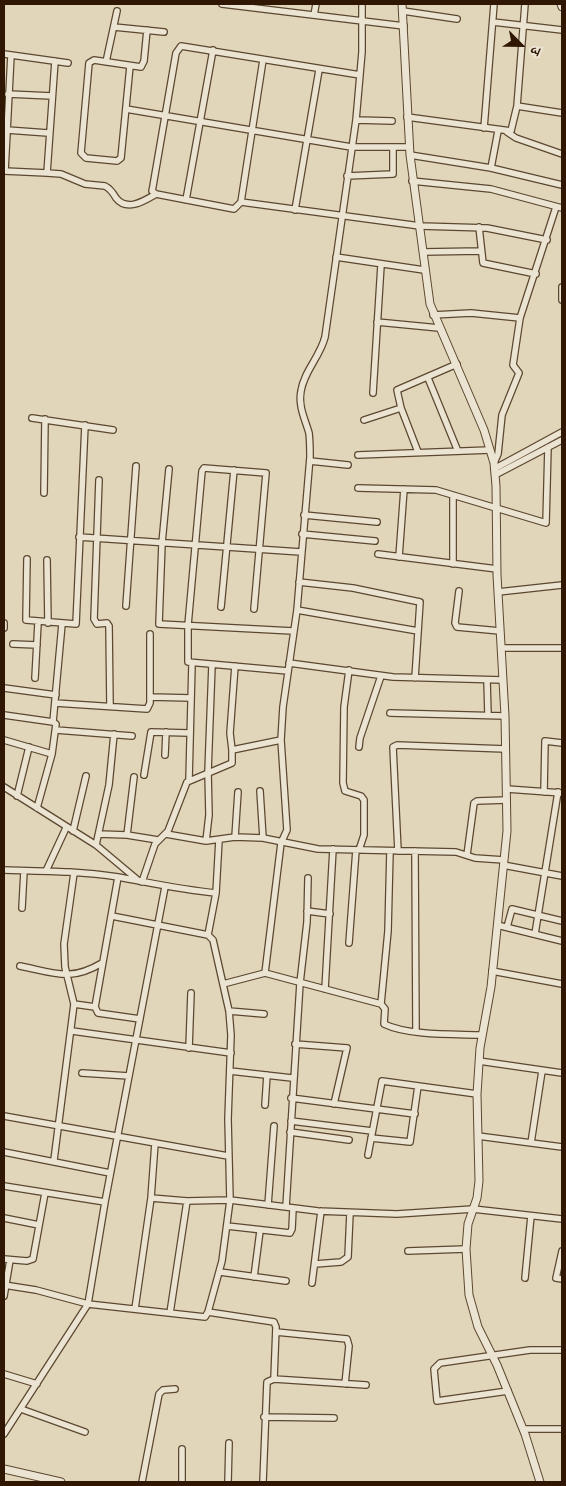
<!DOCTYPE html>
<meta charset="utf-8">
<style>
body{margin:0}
#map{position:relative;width:566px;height:1486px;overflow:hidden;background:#e1d6b9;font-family:Alegreya,"Noto Serif Devanagari",serif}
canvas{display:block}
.frame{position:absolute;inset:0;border:5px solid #2f1703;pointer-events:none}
.north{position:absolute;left:496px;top:20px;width:50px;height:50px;-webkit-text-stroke:4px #ece4d2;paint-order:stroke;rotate:113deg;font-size:14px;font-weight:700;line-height:20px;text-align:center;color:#2f1703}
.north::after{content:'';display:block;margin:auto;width:18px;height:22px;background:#2f1703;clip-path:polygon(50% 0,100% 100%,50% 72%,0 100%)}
</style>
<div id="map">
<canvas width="566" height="1486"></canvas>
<div class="frame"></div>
<div class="north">उ</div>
</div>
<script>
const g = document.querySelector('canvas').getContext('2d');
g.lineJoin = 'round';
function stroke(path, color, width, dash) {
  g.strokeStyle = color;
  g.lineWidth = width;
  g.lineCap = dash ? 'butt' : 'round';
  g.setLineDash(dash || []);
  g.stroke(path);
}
const minor = new Path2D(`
 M222 4 404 26
 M403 11 457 19
 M314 15 316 4
 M493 22 562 30
 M114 27 164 32
 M4 54 68 63
 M55 61 47 173 61 174 85 184 105 186C111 189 113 193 116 198 127 212 144 201 156 194L234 209 241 202 263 60
 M106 62 117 11
 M130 66 121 158 117 161 86 158 81 153 89 63 94 60 141 67 144 61 147 30
 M8 94 52 96
 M517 106 562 113
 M126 109 351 147H409
 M407 117 511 131 517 106 525 4
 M356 120 392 121
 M484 128 494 4
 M7 130 48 133
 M507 132 516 138 562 154
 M410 155 491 168 562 185
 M491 168 498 131
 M4 171 47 173
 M5 171 11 55
 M347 176 393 174V148
 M412 181 491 189 562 208
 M156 194 152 191 153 186 176 53 181 46 360 75
 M186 200 213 50
 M241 202 420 226 487 228 547 240
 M295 210 319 70
 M479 227 483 263 536 274
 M423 252 480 251
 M336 257 424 270
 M562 287V300
 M433 315 471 313 520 318
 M377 322 439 328
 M428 378 457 449
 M373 393 381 265
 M32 418 113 430
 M364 420 401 408
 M418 452 401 408 397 390 457 364
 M358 455 490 450
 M310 461 348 465
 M494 463 498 454 502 415 519 373 513 365 520 318 556 207
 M169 469 162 543 159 624 293 631
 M494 469 562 432
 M495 475 562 440
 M99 480 94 619 97 624 107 623 109 626 110 706
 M358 488 436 490 546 523 548 447
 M44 493 45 419
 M453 496V564
 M304 515 377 522
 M302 534 375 541
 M79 537 301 552
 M378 554 497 569
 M399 557 404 489
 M27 559 26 620 76 624 85 425
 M47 560 48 623
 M299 582 353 588 420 602 415 678
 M459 591 455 623 457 627 500 631
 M498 592 562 585
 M126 606 136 466
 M221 607 234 470
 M254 609 266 473 204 468 202 471 188 625V662L288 671
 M297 610 418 631
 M4 628V623
 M13 644 37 645
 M501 648H562
 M289 663 393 677 503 680
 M349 670 344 707 343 783 345 791 361 796 364 800V835L359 850
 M35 678 38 623
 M487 680 488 715
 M4 688 56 695
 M150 697 191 698
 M55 703 147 709 150 703V634
 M390 713 505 716
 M4 715 53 722 56 724 52 754 37 808
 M53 722 62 624
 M56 730 132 736
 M4 740 52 754
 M359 747 360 738 381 676
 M232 750 230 733 235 666
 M165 755 166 732
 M144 775 151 732 189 733
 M189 780 192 664
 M4 787 96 845 139 881
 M507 789 562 793
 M260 791 263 838
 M544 792 545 741 562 743
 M17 796 29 747
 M73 831 86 776
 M99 834 127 835 158 840
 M166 834 206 841 235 837 263 838 318 849 456 852 475 858 504 860
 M127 835 134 777
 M235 837 238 792
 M206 841 209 815 208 772 212 665
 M96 845 109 785 114 734
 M398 851 393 747 397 745 506 749
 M415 851 416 1031
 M467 855 474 803 477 801 507 800
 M503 865 562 876
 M4 870C42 871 80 871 118 877 151 883 183 890 216 893
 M46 871 66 828
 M118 877 95 1007 98 1013 140 1019
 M142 882 155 844 168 831 187 782 232 763V750L281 740 283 707 297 610 310 457C310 449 310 441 309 433 305 419 298 406 301 391 304 371 320 357 325 337L356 120 362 52V4
 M22 908 24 871
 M307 911 330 914
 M497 925 562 941
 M507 927 512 909 562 921
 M535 934 558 792
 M208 935 216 893 219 840
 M349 943 356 850
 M20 966C55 973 70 982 102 963
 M492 971 562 984
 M265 973 381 1004 388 931 390 851
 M223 984 265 973 281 843 287 830 281 740
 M325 989 333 849
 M74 1004 95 1007
 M381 1004 385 1009 384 1024C409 1036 454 1034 482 1035
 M229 1011 264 1014
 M72 1031 231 1053
 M295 1044 347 1048 334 1104
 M189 1048 191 993
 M479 1061 562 1073
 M230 1071 292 1078
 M82 1073 129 1076
 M291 1098 415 1114
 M265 1105 267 1075
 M4 1116 228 1156
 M291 1121 372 1131
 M290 1132 349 1140
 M478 1136 562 1147
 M371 1138 410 1142 418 1086
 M531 1143 542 1071
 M4 1152 110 1173
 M368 1155 382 1081 477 1094
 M54 1160 74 1004 65 967 64 944 74 873
 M4 1186 105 1202
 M151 1198 155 1143
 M268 1205 274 1126
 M286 1207 300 983 307 922 308 878
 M4 1218 39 1225
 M227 1226 290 1233 292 1229 293 1208
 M408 1251 466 1249
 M562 1251 556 1278 562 1279
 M4 1259 27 1261 33 1259 45 1193
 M315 1264 341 1262 348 1257 350 1213
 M220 1272 286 1281
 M254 1277 260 1231
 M525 1278 531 1216
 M312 1283 321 1211
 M4 1285 36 1290 88 1304 105 1202 165 887
 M4 1296 10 1260
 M135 1309 151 1198 187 1201 230 1200 318 1211 397 1214 473 1209 562 1219
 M208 1312 274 1322 276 1327 274 1379 366 1385
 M170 1313 187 1201
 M276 1332 347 1339 349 1346 345 1384
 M4 1374 37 1384
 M508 1391 437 1401 434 1369 440 1363 530 1350H562
 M21 1409 85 1432
 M264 1417 334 1418
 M523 1429H562
 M4 1434 88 1304 205 1317 208 1312 222 1261 230 1200 228 1119 231 1035 229 1011 213 940 208 935 112 916
 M142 1482 159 1394 163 1390 175 1389
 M182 1482V1449
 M228 1482 229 1443
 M263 1482 267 1382 274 1379`);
const tertiary = new Path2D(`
 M402 4 410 155 430 304 484 430 494 463 496 486 497 575 505 716 507 831 491 987 480 1048 477 1094 479 1181 477 1198 468 1224 466 1249 469 1295 478 1327 497 1365 525 1434 540 1482
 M561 4 562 7
 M4 1469 61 1482`);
stroke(minor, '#5c4730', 8);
stroke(tertiary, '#5c4730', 9);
stroke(minor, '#ece4d2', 5.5);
stroke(tertiary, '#ece4d2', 7);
</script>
